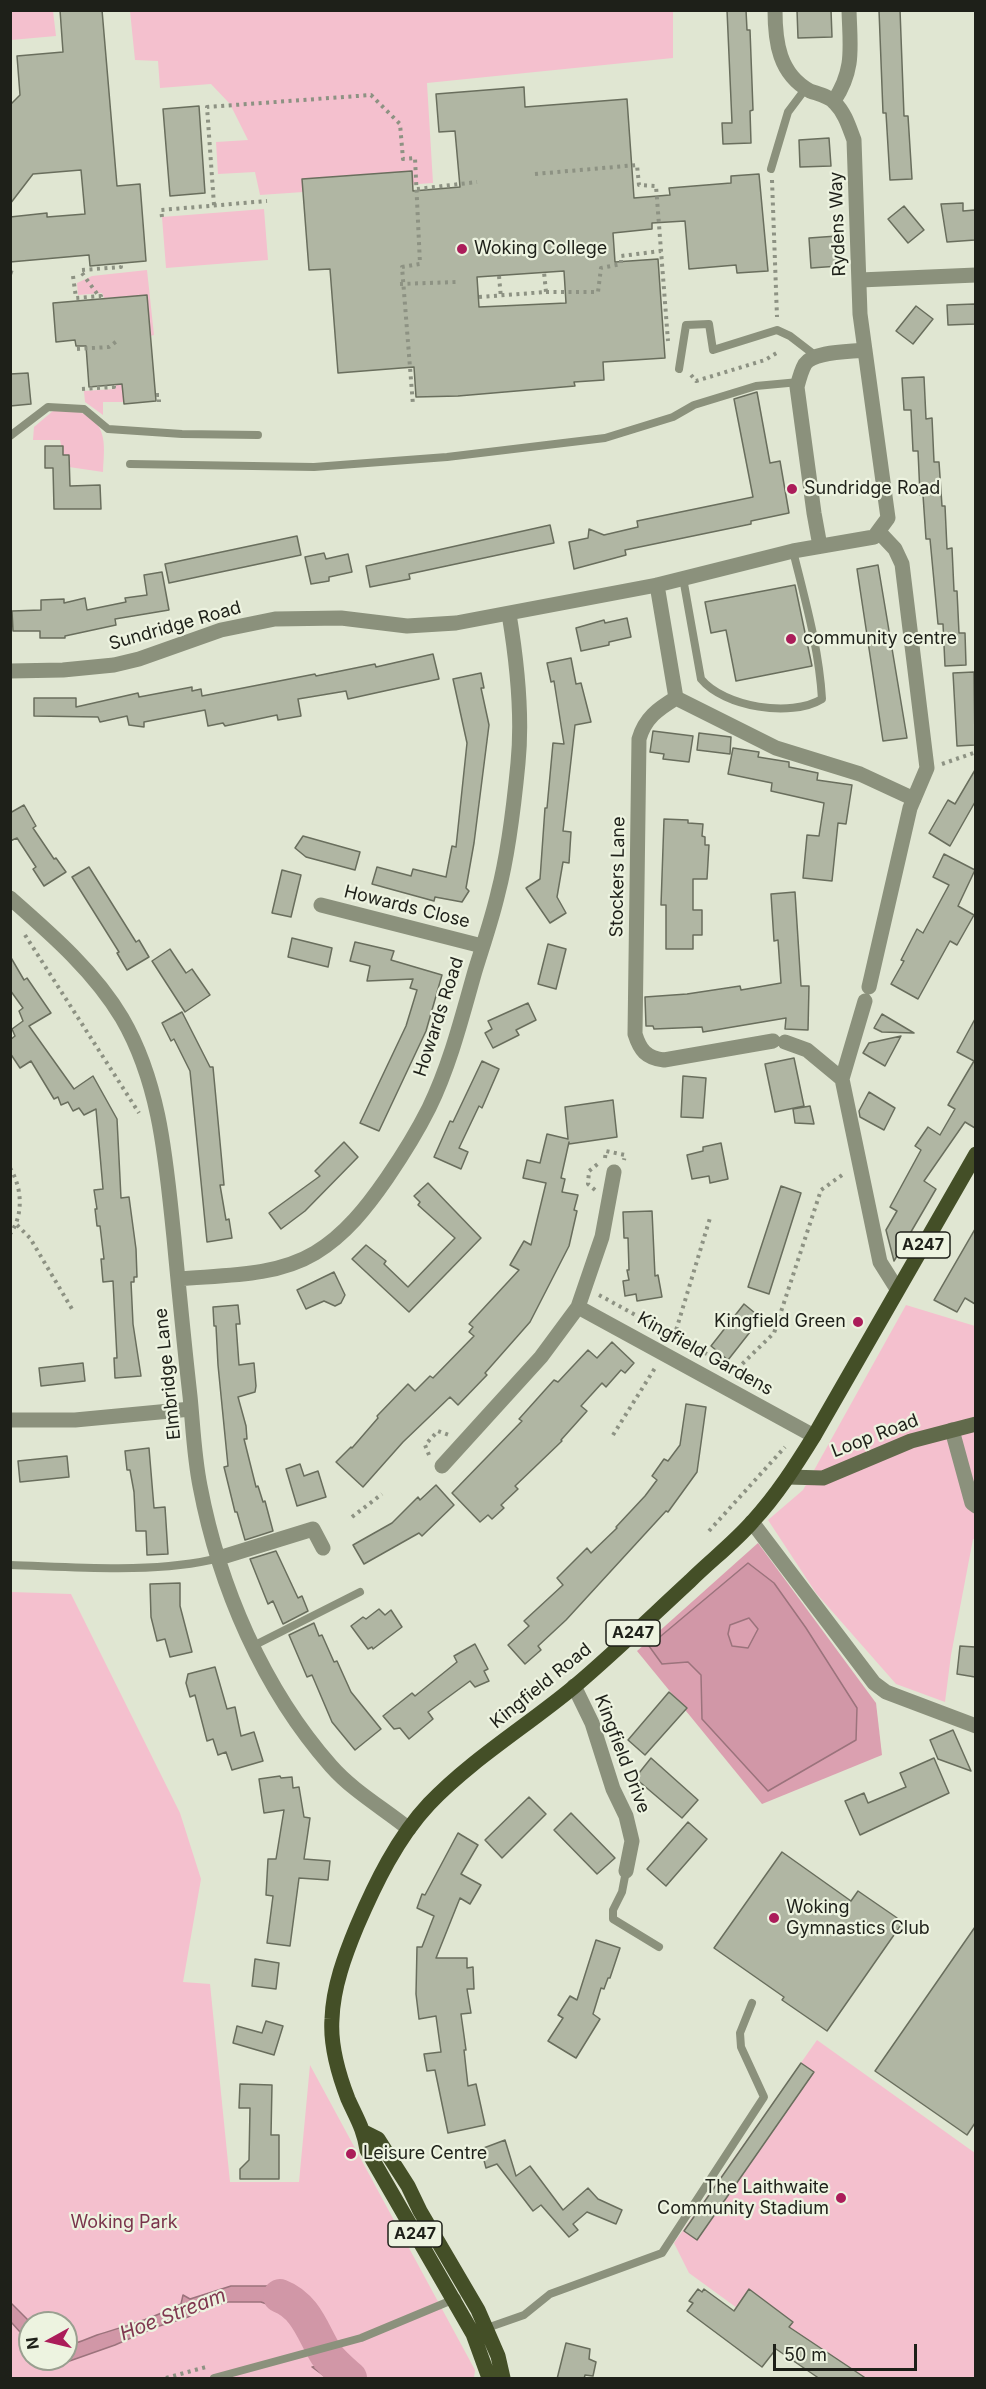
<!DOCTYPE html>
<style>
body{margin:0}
#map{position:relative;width:986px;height:2389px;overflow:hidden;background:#e0e6d2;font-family:Inter,sans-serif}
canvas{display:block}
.frame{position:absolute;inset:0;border:12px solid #1e2019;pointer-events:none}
.north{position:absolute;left:18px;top:2311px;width:60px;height:60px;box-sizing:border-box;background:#edf3e0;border:2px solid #9a9f90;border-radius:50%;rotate:262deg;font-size:16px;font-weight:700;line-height:24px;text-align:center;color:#1e2019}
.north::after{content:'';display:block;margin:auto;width:21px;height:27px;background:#ab1d5a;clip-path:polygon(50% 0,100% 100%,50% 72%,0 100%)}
.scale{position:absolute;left:773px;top:2344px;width:144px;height:27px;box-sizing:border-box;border:3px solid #1e2019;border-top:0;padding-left:8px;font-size:18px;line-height:21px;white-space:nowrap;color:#1e2019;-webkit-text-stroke:4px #edf3e0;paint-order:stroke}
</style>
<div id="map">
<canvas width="986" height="2389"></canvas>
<div class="frame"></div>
<div class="north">N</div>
<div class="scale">50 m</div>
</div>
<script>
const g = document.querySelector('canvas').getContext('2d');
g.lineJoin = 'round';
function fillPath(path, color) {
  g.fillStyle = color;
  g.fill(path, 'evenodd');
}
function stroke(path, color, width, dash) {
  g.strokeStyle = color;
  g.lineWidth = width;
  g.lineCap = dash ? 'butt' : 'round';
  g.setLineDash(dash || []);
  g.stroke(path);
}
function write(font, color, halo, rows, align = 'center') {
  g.font = font + ' Inter,sans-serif';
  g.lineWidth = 4.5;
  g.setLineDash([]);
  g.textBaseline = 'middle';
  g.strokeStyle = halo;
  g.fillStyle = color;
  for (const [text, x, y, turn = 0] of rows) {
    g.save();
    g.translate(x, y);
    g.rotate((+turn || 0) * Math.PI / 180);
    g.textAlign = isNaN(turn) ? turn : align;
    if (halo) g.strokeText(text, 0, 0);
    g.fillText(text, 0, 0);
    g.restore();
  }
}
fillPath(new Path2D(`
 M11 10 53 11 56 36 11 40Z
 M130 11H673V58L427 83 433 183 260 195 255 172 218 174 216 142 248 140 230 104 211 84 160 88 158 61 135 60Z
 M264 209 268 260 166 268 162 217Z
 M147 270 154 335 150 336 147 295 104 298 102 293 78 295 77 283 92 276Z
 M116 384H122L124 402H103V415L85 402 84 391 115 389Z
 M54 410C62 411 75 410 82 413 109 424 104 449 103 472L69 467 63 455 60 440H33L34 427Z
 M906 1305 975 1326V1539H973L951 1655 945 1702 896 1684 816 1593 768 1520 803 1490Z
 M11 1592 71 1594 180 1813 201 1879 183 1982 210 1984 230 2182H299L310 2065 475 2370 474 2378H11ZM30 2323H66V2359H30Z
 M817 2040 975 2153V2378H833L689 2273 674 2243Z`), '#f4c0ce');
fillPath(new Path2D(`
 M758 1543 876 1703 882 1755 762 1804 637 1651Z`), '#dba0b0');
const water = new Path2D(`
 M748 1563 774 1583 806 1628 857 1708 856 1740 768 1791 702 1719 701 1675 688 1662 662 1664 649 1646ZM749 1618 758 1629 748 1648 732 1646 728 1634 730 1625Z
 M231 2286H279L296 2295 317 2325 298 2329 281 2309 261 2302H228L208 2307 188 2317 156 2327 115 2345 61 2364 53 2359H66V2345C78 2344 86 2339 97 2335 126 2326 154 2318 181 2304L183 2295 190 2299Z
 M11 2303 31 2323 30 2343 11 2322Z
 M341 2362 363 2378H327L312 2367Z`);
fillPath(water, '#d197a7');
stroke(water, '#9b737c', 1.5);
stroke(new Path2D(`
 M280 2296C306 2306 313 2333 326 2354 332 2363 342 2371 350 2378`), '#d197a7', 34);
const building = new Path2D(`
 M60 10H102L117 186 140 184 146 261 90 266 89 255 10 262V217L47 213V217L85 214 81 170 33 174 10 204V105L20 95 17 56 63 52Z
 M727 10H746L747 30H750L753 110 750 111 751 143 723 144 722 123H732Z
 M797 10H831L832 37 798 38Z
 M879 10H900L904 116H908L912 179 890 180 886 113H883Z
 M524 87 525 107 627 99 634 198 670 195 669 188 731 183V176L759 174 768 271 737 273 736 265 689 269 685 221 652 223V229L613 233 615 262 658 259 665 358 603 362 604 380 574 382 575 386 458 396 416 397 414 367 338 373 330 269 309 270 302 179 412 171 413 191 460 187 455 131 439 132 436 94ZM564 271 566 303 479 307 477 277Z
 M199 106 205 193 170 196 163 109Z
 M829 138 831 166 800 167 799 140Z
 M963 203V211L975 210V240L947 242 941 204Z
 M904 206 924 230 908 243 888 219Z
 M837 236 839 266 811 268 809 238Z
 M147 295 156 401 124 404 122 384 89 387 86 346H76L75 340 56 342 53 303Z
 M975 304V324L948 325 947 305Z
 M916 306 933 319 913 344 896 331Z
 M28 373 31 404 10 406V374Z
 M924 377 926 419 932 418 934 462H939L942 506H945L947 549 952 548 954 591H957L959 633H965L966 665 945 666 943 624H938L930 539H926L923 495H920L918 451H913L911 410H904L902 378Z
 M757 392 770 463 780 461 789 513 751 521V524L625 550 626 555 574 569 569 542 588 538 589 529 604 535 638 527 637 521 753 497 734 399Z
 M45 446H63V455H69L70 486 100 485 101 509H54L53 468H45Z
 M550 525 554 543 409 574 410 579 370 587 366 566Z
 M297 536 301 555 169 583 165 564Z
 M324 553 326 559 348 554 352 572 329 577V581L311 584 305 557Z
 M878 565 907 738 883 741 857 569Z
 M162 572 169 610 115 619 116 625 65 636V638H40V631H13L12 611 41 610V600L64 599V603L85 598 87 610 126 602 125 598 147 595 144 575Z
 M795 585 812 666 736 681 726 630 711 633 705 602Z
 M627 618 631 637 609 642V645L581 651 576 628 604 620 605 623Z
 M433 654 439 679 348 699 346 691 298 699 301 716 278 720 277 715 225 726 223 723 208 726 205 710 144 722V727L129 725 127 716 100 722 98 717 34 716V698H76V707L138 693 139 697 192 687V691L201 689 202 696 315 674 316 676 375 664 376 667Z
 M571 658 576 684 581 683 591 722 575 725 563 831 571 832 569 863 563 862 557 897 566 913 550 923 526 888 540 879 545 808H547L553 743 564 744 554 681 551 682 547 663Z
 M974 672 975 745 957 746 953 673Z
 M481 673 484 688H481L489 725 474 843 466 888 469 891 462 902 435 897 434 901 372 884 377 867 411 876 413 869 446 877 452 846 456 847 467 743 453 679Z
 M653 731 693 736 689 762 663 759 664 754 650 752Z
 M699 733 731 737 730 754 697 750Z
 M733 748 759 752 758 757 789 762V767L818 773 817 780 852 785 846 824 838 823 832 881 803 878 807 835 819 836 824 803 771 791 772 783 728 774Z
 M975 770V802L950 846 929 833 948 800 955 804Z
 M24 805 36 826 33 828 54 859 56 858 66 872 44 886 33 869 36 867 17 838 10 841V813Z
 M664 819 688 820V823L703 824 702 836 705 837V845H709L707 879H693V910H702V935H693V949H666V905H661Z
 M303 836 360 852 355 870 306 857 295 848Z
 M944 854 975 870 958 906 974 915 957 945 950 941 918 999 891 984 904 961 901 960 917 929 923 933 949 885 933 877Z
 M89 867 136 942 139 940 149 957 127 970 117 953 119 952 72 877Z
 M282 870 301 875 291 917 272 913Z
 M795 892 801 986H809L808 1030 785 1029 786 1018 703 1032 702 1027 654 1029 653 1026H646L645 997 687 994 740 986 741 990 781 983 778 940 774 941 771 894Z
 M292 938 332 948 328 967 288 957Z
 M355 942 394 951 391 960 442 975 426 1031 379 1131 360 1123 406 1026 417 990 410 988 413 979 367 981 370 966 350 961Z
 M548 944 566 949 556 989 538 984Z
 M170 949 186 973 192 969 210 995 185 1012 152 961Z
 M10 956 24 980 27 978 51 1013 29 1026 74 1089 93 1076 117 1119 121 1198 129 1197 136 1249 137 1277H134V1282H131L133 1324 141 1376 115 1378 114 1358H117L113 1281 103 1282 101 1259H104L100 1226H97L95 1209H97L94 1190 103 1189 96 1109 84 1115 79 1108 73 1111 68 1102 61 1105 58 1097 54 1099 31 1061 20 1068 10 1053V1040L15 1036 12 1029 23 1021 19 1011 23 1008 10 990Z
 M528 1003 536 1020 516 1030 519 1035 493 1048 485 1033 492 1029 488 1021Z
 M182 1012 210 1067H213L224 1185H220L226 1220 229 1219 232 1238 207 1242 190 1071 174 1039 171 1041 162 1023Z
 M882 1014 914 1033 882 1032 874 1028Z
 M975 1019V1128L965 1122 924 1181 936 1189 894 1261 886 1230 897 1211 890 1207 921 1150 915 1146 928 1127 940 1135 955 1109 948 1105 974 1061 957 1052Z
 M901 1036 885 1066 863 1053 869 1043Z
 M794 1058 804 1106 775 1112 765 1064Z
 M482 1061 499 1069 482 1108 479 1106 459 1148 468 1152 461 1169 434 1157 450 1121 453 1122Z
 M683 1076 706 1078 703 1118 681 1117Z
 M869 1092 895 1108 884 1130 860 1117 859 1111Z
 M613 1100 617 1137 569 1144V1142L561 1178 565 1179 562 1192 578 1195 574 1210 577 1211 569 1246 530 1322 485 1373 487 1375 458 1405 450 1397 403 1442 363 1487 336 1462 351 1447 352 1448 378 1418 377 1416 408 1384 415 1391 430 1376 433 1378 474 1336 469 1332 473 1327 469 1324 519 1270 510 1265 524 1241 531 1245 546 1183 523 1178 527 1160 540 1163 547 1134 568 1139 565 1107Z
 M810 1106 814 1124 795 1123 793 1109Z
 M344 1142 358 1157 305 1211 281 1229 269 1213 320 1176 315 1171Z
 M721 1143 728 1179 710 1183 709 1176 692 1179 687 1155 703 1151V1147Z
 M428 1183 481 1238 409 1312 352 1259 366 1245 386 1261 384 1264 408 1287 455 1238 418 1205 420 1202 414 1196Z
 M781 1186 801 1193 769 1294 748 1287Z
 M652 1211 655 1276 658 1275 662 1297 637 1301 636 1294 625 1296 623 1281 629 1280 627 1270H629L628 1238H624L623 1212Z
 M975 1229V1304L965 1298 957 1312 934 1300Z
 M334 1272 345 1295 341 1303 335 1306 324 1301 306 1309 297 1290Z
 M744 1304 761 1318 728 1360 711 1346Z
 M238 1305 240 1324H236L239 1365 254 1363 256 1386 255 1392 238 1397 246 1426 247 1439H244L256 1487 258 1486 263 1502 265 1501 273 1531 245 1540 237 1512H235L224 1467 228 1466 218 1365 216 1326H214L213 1307Z
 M612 1342 634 1363 625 1373 621 1370 606 1387 602 1383 581 1406 587 1411 561 1440 562 1441 515 1486 518 1489 501 1505 504 1508 492 1519 488 1515 480 1522 452 1493 522 1421 519 1419 554 1380 558 1382 588 1350 597 1358Z
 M83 1363 85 1381 41 1386 39 1368Z
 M686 1404 706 1407 697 1472 668 1512 666 1511 566 1620 538 1646 541 1650 525 1664 508 1645 529 1626 524 1621 563 1585 557 1578 587 1548 591 1553 617 1528 616 1527 645 1496 657 1480 652 1476 664 1459 668 1461 680 1445Z
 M149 1448 154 1508 165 1507 168 1554 147 1555 146 1531H136L134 1492 130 1470H127L125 1451Z
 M67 1456 69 1477 20 1482 18 1461Z
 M300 1464 304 1476 318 1471 326 1497 297 1506 286 1469Z
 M436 1485 454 1505 422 1536 419 1533 364 1564 353 1545 392 1523 418 1497 420 1500Z
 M276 1551 298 1598 302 1596 308 1611 283 1624 273 1601 268 1604 250 1559Z
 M180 1583V1606L192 1652 170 1657 165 1639 157 1641 151 1617 150 1584Z
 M379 1609 385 1615 391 1610 402 1627 373 1649 372 1647 368 1649 351 1626 363 1617 366 1619Z
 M314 1623 319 1636 322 1635 334 1662 337 1661 351 1692 381 1729 355 1750 332 1722 312 1675 307 1677 289 1635Z
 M475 1644 488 1669 484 1671 489 1681 475 1687 470 1681 428 1712 433 1719 409 1739 400 1728 394 1729 383 1716 412 1693 415 1696 457 1662 454 1656Z
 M960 1646 975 1647V1677L957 1674Z
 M215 1667 227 1709 235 1707 241 1736 254 1732 263 1761 232 1770 226 1752 218 1755 213 1739 207 1741 195 1695 190 1697 186 1683 188 1674Z
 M669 1692 687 1708 645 1755 628 1740Z
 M953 1730 971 1771 938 1759 930 1740Z
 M651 1758 698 1800 682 1818 635 1778Z
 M934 1758 949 1793 860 1835 845 1801 864 1793 868 1803 906 1787 900 1773Z
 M280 1776 281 1778 292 1777 293 1788 299 1787 304 1817 310 1818 304 1859 330 1861 328 1880 299 1878 290 1946 267 1943 273 1896 266 1895 268 1859H276L284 1810 264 1813 259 1779Z
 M529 1797 546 1814 502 1858 485 1840Z
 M571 1813 615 1858 597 1874 554 1830Z
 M688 1822 707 1839 666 1886 647 1869Z
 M458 1833 478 1845 461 1874 481 1885 470 1904 460 1898 436 1958H467V1968L473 1967 474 1989H467L471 2013 461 2014 466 2050H464L468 2086 476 2084 485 2125 448 2133 435 2070 427 2071 424 2054 441 2052 436 2016 419 2019 416 1994 417 1947H422L434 1916 417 1908 422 1894 425 1895Z
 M782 1852 851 1901 858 1891 903 1922 827 2031 782 2000 784 1997 714 1948Z
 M975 1927V2123L967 2135 875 2071Z
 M596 1940 620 1948 610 1978H608L604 1989 601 1988 593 2014 600 2019 576 2058 548 2041 563 2018 558 2015 570 1996 577 2000Z
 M255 1959 279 1963 276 1989 252 1986Z
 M266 2021 283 2026 274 2055 233 2043 237 2026 262 2033Z
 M801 2063 814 2072 697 2240 684 2231Z
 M240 2084 272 2085 271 2135H279V2179H240V2169L249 2160 250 2108H239Z
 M505 2140 516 2176 530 2166 563 2210 588 2188 598 2199 622 2210 616 2224 587 2212 573 2224 578 2230 569 2237 541 2205 533 2211 497 2164 486 2168 481 2149Z
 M698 2289 702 2292 704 2289 734 2311 749 2289 793 2322 789 2327 867 2379H820L776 2349 762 2367 687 2311 693 2303 689 2301Z
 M566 2343 590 2349 589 2359 596 2362 593 2376 585 2375 584 2379H557Z`);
fillPath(building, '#b0b6a3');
stroke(building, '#696e5d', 1.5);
stroke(new Path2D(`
 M535 174 637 165 639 185 656 186 668 341
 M772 180 777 317
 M417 189 477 182
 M214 205 207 107 371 95 400 124 403 159 415 158 420 264 402 267 413 405
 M162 217 161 210 267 201
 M82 270 121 267 120 263
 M10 272 13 273
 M82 273 98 295
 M73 276 76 298 101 296V299
 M499 276 501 298
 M400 284 456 282
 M546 292H598L601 268 621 264V256L661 251
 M479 297 546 292 544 272
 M77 349 109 347 117 341
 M691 375 696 381 765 360 780 351
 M82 389 114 387V384
 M156 395H159V402
 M942 764 976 752
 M25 935 139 1113
 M605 1158 606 1151 625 1155 624 1160
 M10 1168C22 1187 24 1215 10 1234
 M595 1190 588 1184 589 1171 599 1163
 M17 1225 30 1238 72 1309
 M599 1295 736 1370 774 1333 821 1190 845 1173
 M674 1337 710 1218
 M613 1435 655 1368
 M429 1455 425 1445 438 1431 449 1435
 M352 1517 382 1494
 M709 1531 785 1447
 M166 2378 206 2367`), '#8d9283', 4, [3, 4.5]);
stroke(new Path2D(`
 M771 169 788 112 806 88
 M679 369 686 325 709 324 713 350 777 330 790 336 816 356
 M10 436 48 407 84 409 108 429 182 434 258 435
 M130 464 314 467 447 457 605 438 673 417 694 405 756 386 799 382
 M683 578 701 679C724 707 791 718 822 699 819 648 805 600 793 551
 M10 1565C75 1567 156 1574 219 1558
 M253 1646 360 1592
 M626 1871 622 1892 613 1910V1919L659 1947
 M484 2329 524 2315 550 2294 662 2253 764 2097 741 2047 740 2033 752 2003
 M214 2378 361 2338 457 2298`), '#8b917c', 8);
stroke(new Path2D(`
 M834 101C855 69 850 47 849 10
 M860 280 976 275
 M820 546 814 513 797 387C799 379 801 371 805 364 814 351 850 352 865 350
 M657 585 676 698
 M10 671 63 670 114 665 139 659 221 630 275 619 341 618 407 626 456 623 657 585 793 551 874 537 888 518 860 314 854 140C849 127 845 113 835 103 829 96 818 94 810 91 779 74 775 42 775 10
 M676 698C658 709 645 718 639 739L635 1034C640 1050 646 1058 664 1060L773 1041
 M676 698 776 748 860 774 914 799
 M10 898C51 934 94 971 122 1018 161 1085 166 1163 174 1238 179 1291 184 1343 190 1396 193 1426 194 1456 200 1486 219 1586 263 1689 331 1766 353 1791 383 1808 409 1829
 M321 905 482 946
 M869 987 910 808 927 768 902 564 895 549 879 532
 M785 1042 807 1050 842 1079 880 1262 897 1289
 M842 1079 865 1001
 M178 1279C223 1275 275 1277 315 1253 345 1235 367 1207 387 1178 402 1156 417 1132 429 1108 450 1065 462 1017 475 971 483 945 492 919 498 893 509 851 514 805 518 763 523 713 517 662 509 614
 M578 1307 814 1436
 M10 1420H75L191 1409
 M952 1430 972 1503 976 1506
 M442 1466 541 1357 578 1307 602 1237 614 1172
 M752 1522 874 1683 886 1692 976 1726
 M219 1558 313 1529 323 1548
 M574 1686 592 1723 613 1789 626 1816 632 1841 626 1871`), '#8b917c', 15);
stroke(new Path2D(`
 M788 1477 823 1478 911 1441 976 1424`), '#616a4b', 15);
stroke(new Path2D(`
 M364 2132 378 2139 408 2186 420 2211 478 2310 498 2356 503 2378
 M489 2378 473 2334 367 2150C364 2129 356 2117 348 2099 338 2073 330 2046 332 2019 333 1987 345 1955 357 1926 375 1884 397 1838 429 1804 472 1759 527 1726 575 1686 614 1653 652 1616 690 1581 710 1561 734 1543 753 1521 777 1495 796 1465 814 1436L976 1154`), '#444f27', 15);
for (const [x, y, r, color] of [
 [462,249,6,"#ab1d5a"],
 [792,489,6,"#ab1d5a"],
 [791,639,6,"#ab1d5a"],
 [858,1322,6,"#ab1d5a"],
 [774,1918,6,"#ab1d5a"],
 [351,2154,6,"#ab1d5a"],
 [841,2198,6,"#ab1d5a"]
]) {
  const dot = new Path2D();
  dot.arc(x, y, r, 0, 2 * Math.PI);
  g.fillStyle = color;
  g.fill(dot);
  stroke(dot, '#edf3e0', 2);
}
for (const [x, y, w] of [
 [923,1245,54],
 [633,1633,54],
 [415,2234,54]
]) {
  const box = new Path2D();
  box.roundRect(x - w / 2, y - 13, w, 26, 4.5);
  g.fillStyle = '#edf3e0';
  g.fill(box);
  stroke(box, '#1e2019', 1.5);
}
write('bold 16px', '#1e2019', null, [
 ["A247",923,1245],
 ["A247",633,1633],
 ["A247",415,2234]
]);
write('18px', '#1e2019', '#edf3e0', [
 ["Rydens Way",838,224,-92],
 ["Sundridge Road",175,626,-16],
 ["Stockers Lane",618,877,-89],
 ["Howards Close",407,907,14],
 ["Howards Road",439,1017,-72],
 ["Kingfield Gardens",705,1354,29],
 ["Elmbridge Lane",168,1374,-96],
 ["Loop Road",875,1436,-21],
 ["Kingfield Road",541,1686,-39],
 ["Kingfield Drive",622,1754,69]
]);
write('18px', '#1e2019', '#edf3e0', [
 ["Woking College",474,249],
 ["Sundridge Road",804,489],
 ["community centre",803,639],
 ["Kingfield Green",846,1322,"right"],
 ["Woking",786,1908],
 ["Gymnastics Club",786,1929],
 ["Leisure Centre",363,2154],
 ["The Laithwaite",829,2188,"right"],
 ["Community Stadium",829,2209,"right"]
], 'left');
write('18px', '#7a334b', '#edf3e0', [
 ["Woking Park",124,2223]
]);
write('italic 20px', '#803850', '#edf3e0', [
 ["Hoe Stream",173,2315,-21]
]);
</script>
